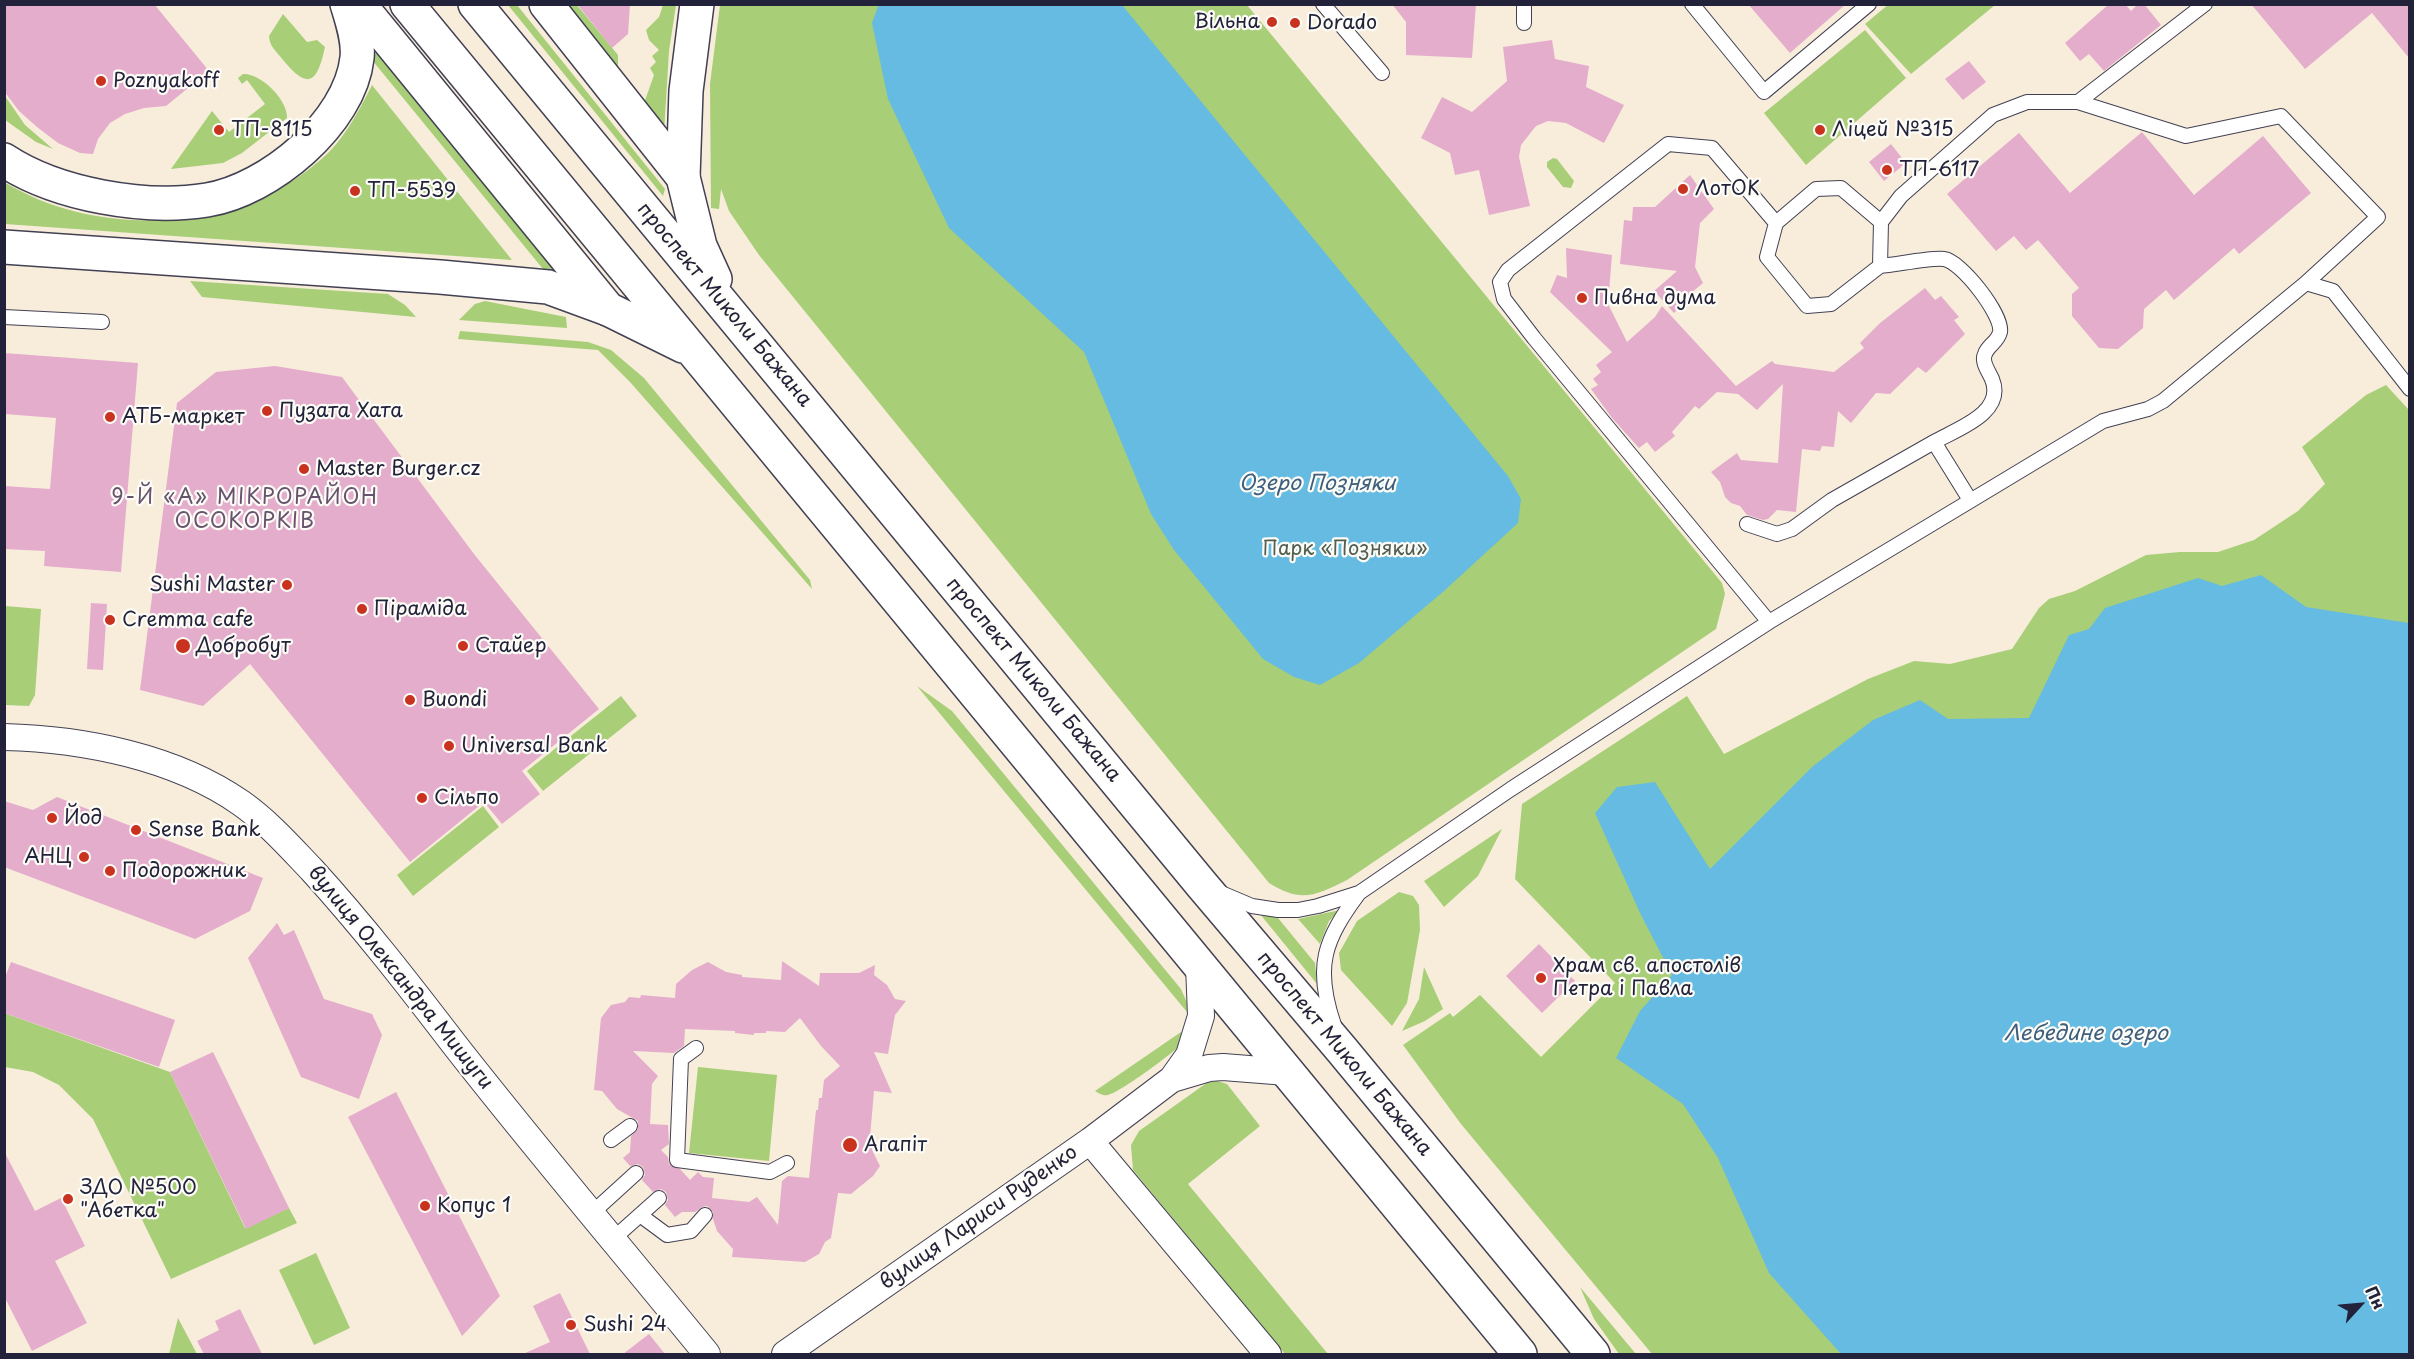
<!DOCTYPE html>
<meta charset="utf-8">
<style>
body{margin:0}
#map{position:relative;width:2414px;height:1359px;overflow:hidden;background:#f8eddb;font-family:"Playpen Sans",sans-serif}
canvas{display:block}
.frame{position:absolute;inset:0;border:6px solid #22223b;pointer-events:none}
.north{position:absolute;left:2330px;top:1275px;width:60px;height:60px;-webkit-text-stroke:4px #fdfcf7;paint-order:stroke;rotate:64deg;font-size:16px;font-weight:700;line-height:24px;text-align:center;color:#22223b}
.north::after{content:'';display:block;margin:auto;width:21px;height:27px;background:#22223b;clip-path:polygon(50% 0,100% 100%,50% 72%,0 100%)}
</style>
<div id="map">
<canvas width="2414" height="1359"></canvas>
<div class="frame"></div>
<div class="north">Пн</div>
</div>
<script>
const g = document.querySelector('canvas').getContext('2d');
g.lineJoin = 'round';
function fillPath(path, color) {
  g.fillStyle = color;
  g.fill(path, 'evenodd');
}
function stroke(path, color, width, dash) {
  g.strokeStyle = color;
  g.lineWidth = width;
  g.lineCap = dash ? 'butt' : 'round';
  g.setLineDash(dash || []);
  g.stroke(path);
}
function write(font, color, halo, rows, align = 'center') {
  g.font = font + ' "Playpen Sans",sans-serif';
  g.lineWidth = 4.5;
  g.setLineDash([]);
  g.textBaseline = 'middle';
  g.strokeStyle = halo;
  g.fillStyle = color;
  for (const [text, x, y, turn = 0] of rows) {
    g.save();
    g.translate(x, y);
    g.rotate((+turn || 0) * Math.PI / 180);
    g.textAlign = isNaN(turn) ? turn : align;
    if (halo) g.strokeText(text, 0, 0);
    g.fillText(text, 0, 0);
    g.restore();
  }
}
fillPath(new Path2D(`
 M1889 4H1995V5L1911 74 1865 24Z
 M508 5H517L665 189 663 196Z
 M558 5H577L618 55V76Z
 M663 5H676L669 51 664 133 643 106 654 75 650 68 656 62 652 56 659 50 649 40 646 30 659 17Z
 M720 5H1247L1722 583 1725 594 1716 629 1347 880C1315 896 1301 903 1269 883L759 255 729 211 721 189 719 209 711 208 710 84Z
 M283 14 307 42 317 40 325 47C317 84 308 90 283 60 277 52 269 46 269 36Z
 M1865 30 1906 78 1806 165 1764 113Z
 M377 51 555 271 543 269 372 60Z
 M243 74C261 73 288 100 287 118L242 153 223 163 171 169 212 111 229 132 265 104 247 80 242 84 238 78Z
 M372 85 512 260 5 224 4 182C56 213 111 223 171 220 181 219 192 220 203 218 247 210 294 185 327 154 345 137 361 107 372 85Z
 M5 96 25 125 53 149 36 142 5 120Z
 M1553 158 1557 159 1574 181 1571 188 1563 187 1547 167V162Z
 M190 281 388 294 405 305 416 317 202 297Z
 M485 301 566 317 567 328 459 320 475 304Z
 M460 331 588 342 611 350 644 378 810 580 812 589 630 382 598 350 458 339Z
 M2386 385 2409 410V1354H1652L1461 1124 1403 1045 1450 1013 1453 1017 1480 995 1541 1057 1615 983 1515 879 1522 804 1687 696 1724 754 1868 679 1914 661 1950 664 2012 649 2039 608 2049 599 2075 591 2146 555 2180 552H2218L2254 540 2298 511 2325 484 2302 447 2366 395Z
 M5 606 41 609 35 695 29 706 5 705Z
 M917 686 952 711 1181 989 1188 1005 1187 1012Z
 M621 696 637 716 543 791 527 771Z
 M483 806 499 827 413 896 397 875Z
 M1502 829 1478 876 1444 907 1424 881Z
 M1399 892 1413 896 1419 905 1420 930 1407 1003 1392 1026 1341 970 1339 953 1357 921Z
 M1340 910 1329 921 1320 944 1298 919Z
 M1260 914 1278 918 1315 963 1317 984Z
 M1424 967 1443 1009 1425 1021 1402 1031 1419 999Z
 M4 1013 170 1072 245 1228 289 1208 297 1223 171 1279 93 1119 59 1085 33 1072 5 1067Z
 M1181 1032 1187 1039C1179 1049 1121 1092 1108 1095 1103 1096 1100 1094 1095 1091Z
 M698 1067 777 1075 769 1161 689 1153Z
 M1217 1081 1227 1084 1260 1126 1188 1184 1328 1354H1285L1133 1170 1131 1145 1139 1131 1208 1082Z
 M316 1253 350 1328 314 1345 279 1270Z
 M1580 1287 1636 1354H1619L1594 1319Z
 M178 1318 197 1354H169Z`), '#a8ce78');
fillPath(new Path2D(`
 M879 4 1122 5 1508 476 1521 499 1518 523 1444 591 1359 663 1320 685 1294 677 1263 659 1174 550 1151 514 1084 352 949 228 888 99 872 23Z
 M2261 575 2306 607 2409 623V1354H1841L1769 1273 1718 1158 1683 1104 1616 1058 1640 1011 1672 975 1641 915 1595 813 1617 787 1655 782 1710 869 1812 767 1873 720 1920 700 1948 719 2029 718 2069 635 2089 629 2105 608 2198 578 2222 586Z`), '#65bbe1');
fillPath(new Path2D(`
 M4 4H154L209 71 166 106 144 108 125 114 110 123 98 139 93 154 80 153 58 143 37 127 19 111 4 91Z
 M577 4H630L628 34 612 48Z
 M1392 4H1476L1472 58 1406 55V22Z
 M1748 4H1846L1790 53Z
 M2109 4H2125L2131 11 2138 4H2144L2161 25 2104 71 2089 54 2080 61 2065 43Z
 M2251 4H2409V58L2372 13 2305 69Z
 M1552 40 1555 59 1589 66 1586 87 1624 105 1604 143 1566 123 1548 121 1536 126 1521 145 1519 157 1530 206 1489 215 1479 170 1455 175 1450 153 1421 138 1442 97 1472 112 1507 81 1503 47Z
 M1969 61 1986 82 1963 100 1945 79Z
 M2142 132 2194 195 2263 136 2311 193 2239 254 2234 248 2174 300 2166 290 2144 309 2143 328 2118 349 2099 348 2072 316V294L2079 288 2038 240 2026 250 2014 236 1996 251 1947 194 2019 133 2070 193Z
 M1891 144 1906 163 1884 181 1869 162Z
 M1690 175 1714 209 1700 223 1695 267 1703 283 1684 299 1686 301 1674 313 1654 291 1677 271 1620 264 1624 220 1632 221 1633 207H1655Z
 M1566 248 1612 255 1608 304 1627 342 1655 317 1662 306 1736 386 1772 361 1775 364 1834 372 1864 348 1860 343 1880 323 1925 288 1935 300 1941 296 1959 317 1954 320 1965 334 1926 373 1918 367 1890 394 1876 393 1851 423 1838 411 1834 447 1822 446 1820 451 1802 449 1796 512 1777 510 1768 519 1763 520 1747 515 1740 506 1731 503 1725 497 1720 482 1711 472 1737 453 1741 460 1778 463 1783 384 1757 410 1738 394 1717 392 1699 409 1695 406 1672 432 1675 436 1655 452 1647 442 1639 448 1612 418 1591 389 1598 385 1593 379 1601 372 1596 365 1612 352 1550 292 1557 275 1567 278Z
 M4 353 138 363 121 572 44 566 45 551 4 549V486L50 489 56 418 4 414Z
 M275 366 342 377 474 554 599 709 522 771 540 794 502 824 484 802 410 862 250 664 203 706 140 690 177 403 216 372Z
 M91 603 107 604 103 670 87 669Z
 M57 797 263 878 250 911 195 939 4 867V801L33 810Z
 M277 923 284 935 294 930 324 999 372 1014 382 1035 359 1099 301 1077 248 958Z
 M1539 944 1575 981 1542 1013 1506 976Z
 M782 961 819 986 820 973H859L875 965 874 975 887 985 895 999 906 1001 895 1015 888 1054 874 1052 892 1093 874 1091 870 1137H873L872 1150 880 1166 873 1176 851 1194 838 1193 831 1238 825 1242 819 1254 805 1262 732 1257 733 1249 717 1231 713 1219V1212L707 1206 702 1207 695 1212H682L675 1217 665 1205 668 1200 666 1192 661 1189 653 1192 642 1180 645 1175 643 1167 638 1164 630 1166 623 1158 630 1152 631 1136 638 1129V1121L617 1109 602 1091 594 1090 601 1018 611 1005 625 1002 629 997 640 998 641 995 675 998 676 984 692 970 708 962 726 972 742 975V977L781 980ZM800 1018 821 1046 840 1066 824 1080 822 1098H819L818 1110H816L809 1178 788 1176 782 1181 778 1225 757 1197 749 1202 712 1198 714 1178 703 1177 698 1172 690 1180 680 1169 669 1164 668 1157 661 1150 669 1144 668 1125 650 1124 652 1084 658 1076 633 1051 674 1053 684 1046 685 1029 735 1031V1033L754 1035V1033H766V1031L785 1032Z
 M11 962 175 1020 159 1067 4 1013V980Z
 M213 1052 289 1208 246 1229 170 1072Z
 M396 1092 500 1296 462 1336 348 1117Z
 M4 1151 35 1211 61 1198 85 1246 55 1261 87 1323 32 1351 4 1296Z
 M560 1293 590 1354H523L550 1342 533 1306Z
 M240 1309 262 1354H204L197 1341 219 1330 215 1321Z
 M649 1334 665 1354H623Z`), '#e4adcc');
const service = new Path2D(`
 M1323 4 1382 73
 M1692 4 1764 92 1869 4
 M1524 23V4
 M2078 102 2205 4
 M1776 223 1816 189 1841 188 1881 222
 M2306 283 2333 291 2410 389
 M4 317 102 322
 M1747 524 1777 534 1792 529 1832 500 1934 442
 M1769 622 1534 338 1504 299 1500 282 1508 270 1668 144 1712 148 1776 223 1767 257 1807 306 1831 304 1880 266
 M1219 892 1252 906 1278 910H1298L1318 906 1359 893 1511 789 1769 622 2103 421 2148 409 2163 401 2306 283 2378 217 2281 116 2186 136 2078 102H2027L1993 115 1901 196 1881 222 1880 266C1895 265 1932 257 1944 259 1961 261 2003 315 2000 332 1998 342 1988 345 1985 354 1981 362 1989 372 1992 379 2006 413 1957 429 1934 442L1970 500
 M1334 1025C1314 967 1324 940 1359 893
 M696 1048 681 1059 677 1160 770 1172 787 1163
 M611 1140 630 1126
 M592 1213 636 1173
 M640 1215 667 1235 691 1231 705 1215
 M613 1239 659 1198`);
const minor = new Path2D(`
 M4 737C84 739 175 757 241 803 268 822 290 847 312 870 363 926 408 984 454 1044 536 1149 623 1251 707 1354
 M1172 1079 1209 1068 1223 1067 1287 1072
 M1090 1141 1268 1354
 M785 1354 1090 1141 1172 1079 1189 1055 1201 1016 1199 965`);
const tertiary = new Path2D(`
 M4 247 440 277 548 287 608 309`);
const secondary = new Path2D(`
 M4 160C57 195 145 210 207 200 269 190 350 123 357 58 359 41 352 20 347 4
 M683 177 686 91 697 4`);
const trunk = new Path2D(`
 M359 4 608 309 683 346
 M407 4 1520 1354
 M475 4 1202 885 1342 1050 1593 1354
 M546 4 683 177 700 246 715 279`);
stroke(service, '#424053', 16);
stroke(minor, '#424053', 28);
stroke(tertiary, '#424053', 36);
stroke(secondary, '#424053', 36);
stroke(trunk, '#424053', 36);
stroke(service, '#fff', 14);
stroke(minor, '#fff', 26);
stroke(tertiary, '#fff', 33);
stroke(secondary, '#fff', 33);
stroke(trunk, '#fff', 33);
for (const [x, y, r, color] of [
 [1272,22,6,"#c8321e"],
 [1295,23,6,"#c8321e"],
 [101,81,6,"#c8321e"],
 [219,130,6,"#c8321e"],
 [1820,130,6,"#c8321e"],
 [1887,170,6,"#c8321e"],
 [1683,189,6,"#c8321e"],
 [355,191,6,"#c8321e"],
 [1582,298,6,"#c8321e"],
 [267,411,6,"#c8321e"],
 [110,417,6,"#c8321e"],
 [304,469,6,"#c8321e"],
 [287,585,6,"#c8321e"],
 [362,609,6,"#c8321e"],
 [110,620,6,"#c8321e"],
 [183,646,8,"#c8321e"],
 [463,646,6,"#c8321e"],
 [410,700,6,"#c8321e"],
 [449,746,6,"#c8321e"],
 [422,798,6,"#c8321e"],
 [52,818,6,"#c8321e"],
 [136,830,6,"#c8321e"],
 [84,857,6,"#c8321e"],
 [110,871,6,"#c8321e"],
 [1541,978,6,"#c8321e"],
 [850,1145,8,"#c8321e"],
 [68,1199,6,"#c8321e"],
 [425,1206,6,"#c8321e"],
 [571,1325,6,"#c8321e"]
]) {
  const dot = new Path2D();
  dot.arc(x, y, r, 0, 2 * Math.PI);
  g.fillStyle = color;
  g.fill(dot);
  stroke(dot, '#fdfcf7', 2);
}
write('20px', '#22223b', '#fdfcf7', [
 ["Вільна",1260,22,"right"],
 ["Dorado",1307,23],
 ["Poznyakoff",113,81],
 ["ТП-8115",231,130],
 ["Ліцей №315",1832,130],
 ["ТП-6117",1899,170],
 ["ЛотОК",1695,189],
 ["ТП-5539",367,191],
 ["Пивна дума",1594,298],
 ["Пузата Хата",279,411],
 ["АТБ-маркет",122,417],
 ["Master Burger.cz",316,469],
 ["Sushi Master",275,585,"right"],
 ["Піраміда",374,609],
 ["Cremma cafe",122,620],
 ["Добробут",196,646],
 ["Стайер",475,646],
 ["Buondi",422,700],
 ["Universal Bank",461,746],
 ["Сільпо",434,798],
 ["Йод",64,818],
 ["Sense Bank",148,830],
 ["АНЦ",72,857,"right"],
 ["Подорожник",122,871],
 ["Храм св. апостолів",1553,966],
 ["Петра і Павла",1553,989],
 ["Агапіт",864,1145],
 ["ЗДО №500",80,1188],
 ["\"Абетка\"",80,1211],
 ["Копус 1",437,1206],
 ["Sushi 24",583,1325]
], 'left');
write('20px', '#22223b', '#fdfcf7', [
 ["проспект Миколи Бажана",724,305,50],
 ["проспект Миколи Бажана",1033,680,50],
 ["вулиця Олександра Мишуги",400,978,51],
 ["проспект Миколи Бажана",1344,1054,50],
 ["вулиця Лариси Руденко",979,1218,-35]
]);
write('20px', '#515e50', '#fdfcf7', [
 ["Парк «Позняки»",1345,549]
]);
write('italic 21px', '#3d5f7d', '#fdfcf7', [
 ["Озеро Позняки",1317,484],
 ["Лебедине озеро",2086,1034]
]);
g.letterSpacing = '1.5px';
write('21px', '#66536e', '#fdfcf7', [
 ["9-Й «А» МІКРОРАЙОН",245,498],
 ["ОСОКОРКІВ",245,522]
]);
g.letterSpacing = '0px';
</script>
